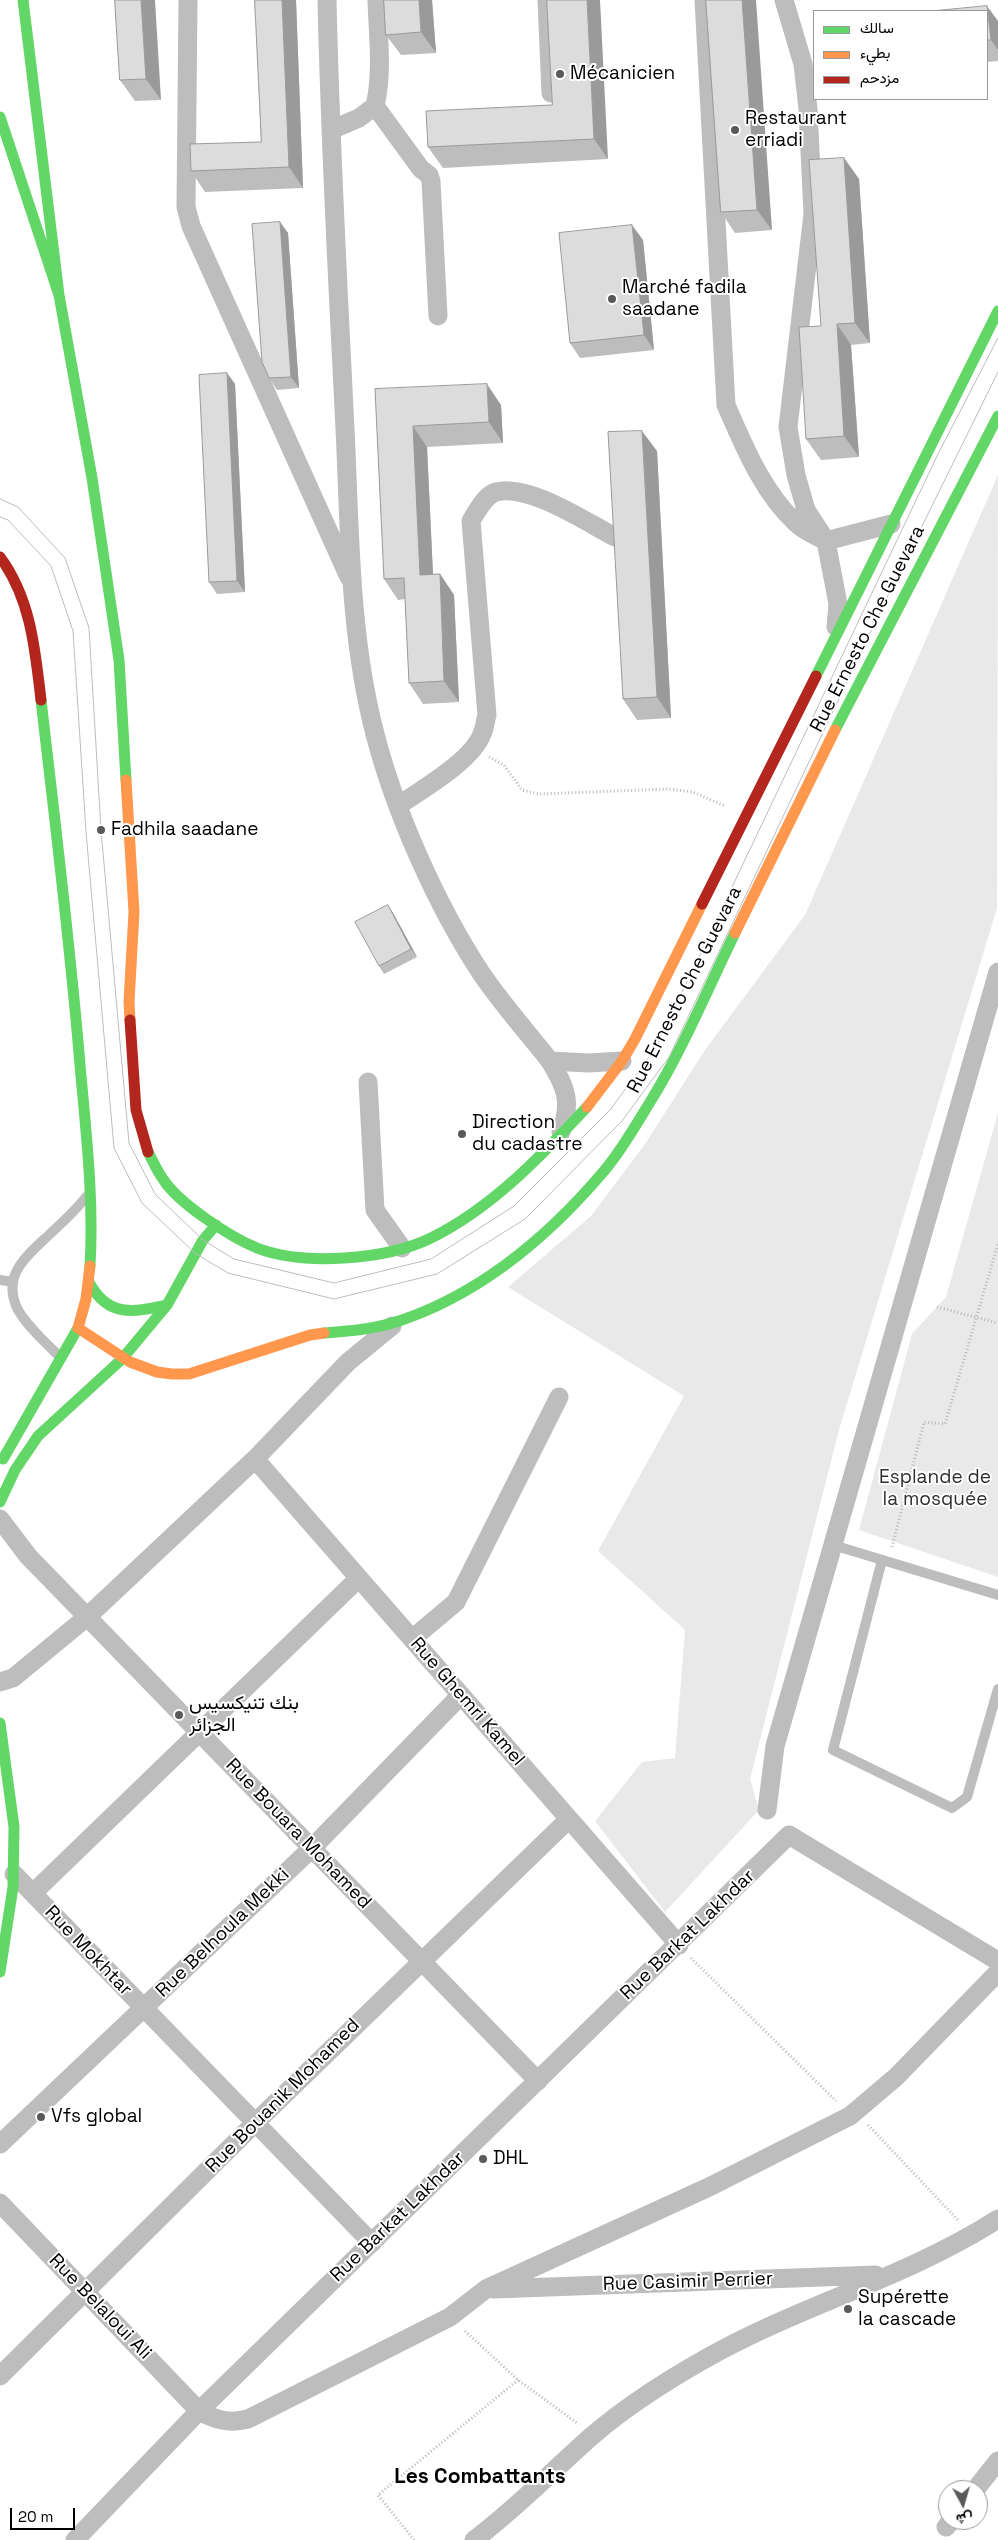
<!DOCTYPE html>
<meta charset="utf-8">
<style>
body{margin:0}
#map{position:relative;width:998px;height:2540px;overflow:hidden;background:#fff;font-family:"Space Grotesk",Vazirmatn,sans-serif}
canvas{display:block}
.legend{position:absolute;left:813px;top:10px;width:175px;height:90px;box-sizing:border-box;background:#fff;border:1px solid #999;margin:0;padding:6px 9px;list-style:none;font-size:15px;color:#000}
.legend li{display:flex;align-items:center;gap:10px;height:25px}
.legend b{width:25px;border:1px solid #999}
.north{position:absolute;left:938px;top:2480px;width:50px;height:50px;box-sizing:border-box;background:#fff;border:1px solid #999;border-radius:50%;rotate:174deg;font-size:14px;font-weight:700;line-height:20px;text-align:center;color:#000}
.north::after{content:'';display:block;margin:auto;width:18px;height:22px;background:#595959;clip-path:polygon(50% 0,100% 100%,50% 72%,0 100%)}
.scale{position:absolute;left:10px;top:2508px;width:65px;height:22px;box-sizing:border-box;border:2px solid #000;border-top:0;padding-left:6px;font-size:15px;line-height:18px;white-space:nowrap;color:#000;-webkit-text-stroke:4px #fff;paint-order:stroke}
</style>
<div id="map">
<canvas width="998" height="2540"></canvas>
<ul class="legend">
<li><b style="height:6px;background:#63d668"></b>سالك</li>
<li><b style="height:6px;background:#ff974d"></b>بطيء</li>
<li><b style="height:6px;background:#b3261e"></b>مزدحم</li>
</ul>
<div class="north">ش</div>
<div class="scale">20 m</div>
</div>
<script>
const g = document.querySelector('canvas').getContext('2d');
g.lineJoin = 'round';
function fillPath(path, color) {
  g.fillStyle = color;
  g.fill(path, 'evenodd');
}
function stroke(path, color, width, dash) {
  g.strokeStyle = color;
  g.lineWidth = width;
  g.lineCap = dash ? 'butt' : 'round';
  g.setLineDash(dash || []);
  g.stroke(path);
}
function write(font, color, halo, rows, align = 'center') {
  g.font = font + ' "Space Grotesk",Vazirmatn,sans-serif';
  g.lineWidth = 4;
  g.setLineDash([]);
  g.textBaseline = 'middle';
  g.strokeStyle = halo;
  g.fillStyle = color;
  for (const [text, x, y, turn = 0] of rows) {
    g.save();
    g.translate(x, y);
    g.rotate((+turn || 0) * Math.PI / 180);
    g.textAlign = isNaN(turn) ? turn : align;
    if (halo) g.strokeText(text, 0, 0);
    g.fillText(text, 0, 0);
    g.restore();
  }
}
fillPath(new Path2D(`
 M998 475 997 908 839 1430 750 1779 759 1810 665 1912 595 1821 642 1762 675 1758 685 1630 598 1551 684 1396 508 1287 591 1216 645 1144 705 1050 805 915Z
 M998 1113V1577L859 1530 912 1334 946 1297Z`), '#e9e9e9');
stroke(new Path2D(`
 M489 757 504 765 522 790 539 794 669 789 693 792 725 806
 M937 1307 998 1323
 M892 1547 924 1422 945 1424 998 1244
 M691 1958 836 2101
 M868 2125 958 2220
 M465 2331 518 2380 577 2423
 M414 2540 378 2495 518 2380`), '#b8b8b8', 3, [1, 2.5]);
stroke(new Path2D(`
 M0 1280 13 1282
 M59 1356C45 1342 28 1327 18 1310 0 1274 29 1254 51 1233 64 1221 76 1210 86 1197
 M833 1545 998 1595
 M882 1560 833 1750 952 1808 967 1797 998 1689`), '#bdbdbd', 10);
stroke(new Path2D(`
 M188 0 186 207 191 226 349 577
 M327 0C330 143 338 286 345 429 350 531 349 635 375 734 395 812 437 906 481 973 502 1004 527 1032 550 1061
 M547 0 551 93
 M704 0 726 405C744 446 763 493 796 523 804 531 817 536 826 541L891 524
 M784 0 803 64 808 109 813 214 788 427 796 475 806 510 826 541 838 604 836 627
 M375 106 421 169 429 175 431 181 438 316
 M331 130 359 118 375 106C383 72 378 35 377 0
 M398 806C422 789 472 761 482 734 485 728 485 721 487 715L471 521C477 511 485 495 496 492 528 483 586 522 615 537
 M368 1082 375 1210 402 1248
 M561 1132C572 1102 566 1087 550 1061L589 1063 622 1061
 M255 1459 679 1945
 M0 1519 28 1556 538 2081
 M412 1639 456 1602 559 1397
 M0 1682 13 1678 87 1617 255 1459 348 1362 392 1326
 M767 1810 775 1746 998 972
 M14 1874 372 2243
 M33 1893 359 1578
 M0 2144 312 1848 461 1695
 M0 2203 199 2411C216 2420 229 2424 248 2419L450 2317 486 2289 709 2187 850 2116 896 2077 998 1972
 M494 2289 876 2275
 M0 2376 255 2123 569 1819
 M975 2490 998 2461
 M946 2527 952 2520
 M75 2540 199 2411 789 1835 998 1961
 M474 2540C517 2508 553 2470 593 2435 627 2406 666 2381 705 2359 800 2305 906 2278 998 2219`), '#bdbdbd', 19);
stroke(new Path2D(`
 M23 0 59 295
 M0 117 59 295 92 478 119 660 126 780
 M816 676 998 311
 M41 700C55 822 70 943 80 1065 86 1132 94 1199 90 1266
 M835 730 998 416
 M148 1152C153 1161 157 1171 163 1179 178 1203 230 1237 257 1248 303 1266 386 1260 431 1238 492 1208 541 1156 587 1107
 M90 1284C109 1318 134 1312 167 1305
 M324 1333C349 1331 375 1329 399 1321 480 1294 549 1236 604 1171 621 1151 636 1125 650 1102 683 1049 708 988 735 933
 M3 1459 78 1328
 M0 1502 15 1470 38 1436 122 1359 167 1305 203 1240 216 1225
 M0 1723 14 1827 13 1887 0 1972`), '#63d668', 11);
stroke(new Path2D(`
 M126 780 134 912 129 1002 130 1020
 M735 933 835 730
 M587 1107 622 1061 635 1039 702 904
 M90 1266 86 1299 78 1328 130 1362 157 1372 172 1374H189L310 1335 324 1333`), '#ff974d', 11);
stroke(new Path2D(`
 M0 557C31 599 35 649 41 700
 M702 904 816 676
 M130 1020 136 1110 148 1152`), '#b3261e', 11);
stroke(new Path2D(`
 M0 499 18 507 65 558 89 628 101 830 129 1143 155 1194 203 1240 234 1259 334 1283 431 1259 514 1206 610 1110 655 1049 938 454 998 338
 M0 517 8 520 51 566 73 631 86 832 114 1148 142 1203 196 1254 228 1273 334 1299 437 1274 525 1219 622 1121 669 1057 892 587 998 372`), '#bdbdbd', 1);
fillPath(new Path2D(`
 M115 0 161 100 135 101 120 80Z
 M255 0H296L303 188 205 192 191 171 261 142Z
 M384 0H432L436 53 401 55 386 35Z
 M547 0 608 159 443 168 428 147 552 105Z
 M706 0 772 230 735 233 721 212Z
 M987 11 998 21V61L987 62Z
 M844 158 859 179 870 343 851 345 859 457 821 460 806 439 821 326Z
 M280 222 288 233 299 388 277 390 269 378Z
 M643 240 654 350 580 358 570 343Z
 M227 373 235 384 245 592 217 594 209 582Z
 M375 389 501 405 503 443 427 447 433 574H440L454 595 459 702 423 704 409 683 405 599 398 600 384 579Z
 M657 451 671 718 637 720 623 699Z
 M393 913 417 957 384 974 379 966Z`), '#bdbdbd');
fillPath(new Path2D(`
 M141 0H155L161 100 146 79Z
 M282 0H296L303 188 289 167Z
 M419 0H432L436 53 421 32Z
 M587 0H600L608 159 594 139Z
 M742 0H756L772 230 757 210Z
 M987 6 998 21V50L991 40Z
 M844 158 859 179 870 343 855 323Z
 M280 222 288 233 299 388 291 377Z
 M632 225 643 240 654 350 644 335Z
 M837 324 851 345 859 457 844 436Z
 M227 373 235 384 245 592 237 581Z
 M487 384 501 405 503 443 489 422Z
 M413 426 427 447 434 596 420 575Z
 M642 431 657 451 671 718 657 697Z
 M440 574 454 595 459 702 444 681Z
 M388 905 393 913 417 957 411 949Z`), '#9a9a9a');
const building = new Path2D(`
 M115 0H141L146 79 120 80Z
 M255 0H282L289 167 191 171 190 144 261 142Z
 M384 0H419L421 32 386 35Z
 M547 0H587L594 139 428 147 426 111 552 105Z
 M706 0H742L757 210 721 212Z
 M987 6 991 40H987V11H932Z
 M844 158 855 323 837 324 844 436 806 439 799 327 821 326 809 160Z
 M280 222 291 377 269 378 262 362 252 224Z
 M632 225 644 335 570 343 559 233Z
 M227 373 237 581 209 582 199 375Z
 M487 384 489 422 413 426 420 575 440 574 444 681 409 683 404 578 384 579 375 389Z
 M642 431 657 697 623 699 608 432Z
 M388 905 411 949 379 966 355 922Z`);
fillPath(building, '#dcdcdc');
stroke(building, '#9a9a9a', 1);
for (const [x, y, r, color] of [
 [560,74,5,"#595959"],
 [735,130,5,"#595959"],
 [612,299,5,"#595959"],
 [101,830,5,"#595959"],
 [462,1134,5,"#595959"],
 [179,1715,5,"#595959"],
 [41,2117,5,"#595959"],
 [483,2159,5,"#595959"],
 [848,2309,5,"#595959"]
]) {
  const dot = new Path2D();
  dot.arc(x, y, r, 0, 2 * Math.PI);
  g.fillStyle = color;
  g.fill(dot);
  stroke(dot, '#fff', 2);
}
write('19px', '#000', '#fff', [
 ["Mécanicien",570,74],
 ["Restaurant",745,119],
 ["erriadi",745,141],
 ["Marché fadila",622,288],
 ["saadane",622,310],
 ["Fadhila saadane",111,830],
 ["Direction",472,1123],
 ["du cadastre",472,1145],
 ["بنك تنيكسيس",189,1704],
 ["الجزائر",189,1726],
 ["Vfs global",51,2117],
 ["DHL",493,2159],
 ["Supérette",858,2298],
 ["la cascade",858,2320]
], 'left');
write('19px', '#000', '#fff', [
 ["Rue Ernesto Che Guevara",868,629,-63],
 ["Rue Ernesto Che Guevara",685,990,-63],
 ["Rue Ghemri Kamel",467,1702,49],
 ["Rue Bouara Mohamed",298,1834,46],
 ["Rue Belhoula Mekki",223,1933,-44],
 ["Rue Barkat Lakhdar",688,1935,-44],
 ["Rue Mokhtar",88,1951,46],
 ["Rue Bouanik Mohamed",283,2096,-45],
 ["Rue Barkat Lakhdar",398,2217,-44],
 ["Rue Casimir Perrier",688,2282,-2],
 ["Rue Belaloui Ali",100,2307,46]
]);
write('19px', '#2e2e2e', '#fff', [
 ["Esplande de",935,1478],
 ["la mosquée",935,1500]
]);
write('bold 21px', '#000', '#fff', [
 ["Les Combattants",480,2477]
]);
</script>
